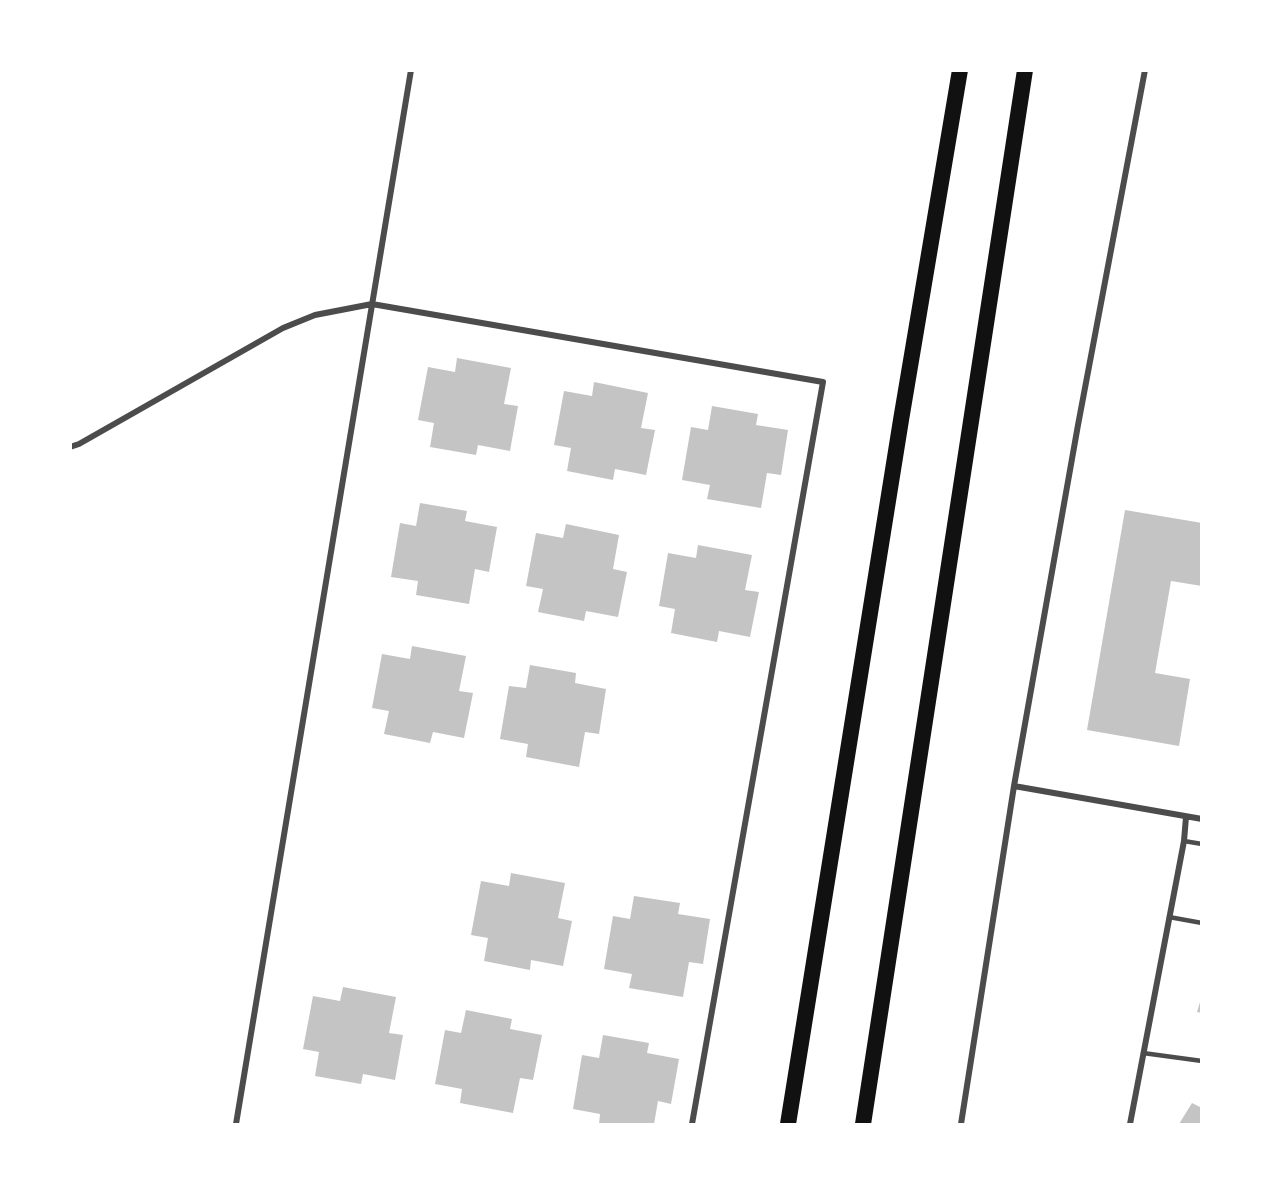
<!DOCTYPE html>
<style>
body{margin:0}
#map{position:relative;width:1272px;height:1195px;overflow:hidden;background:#fff;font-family:"Fira Sans",sans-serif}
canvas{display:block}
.frame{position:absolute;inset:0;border:72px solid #fff;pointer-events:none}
</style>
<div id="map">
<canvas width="1272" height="1195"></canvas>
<div class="frame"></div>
</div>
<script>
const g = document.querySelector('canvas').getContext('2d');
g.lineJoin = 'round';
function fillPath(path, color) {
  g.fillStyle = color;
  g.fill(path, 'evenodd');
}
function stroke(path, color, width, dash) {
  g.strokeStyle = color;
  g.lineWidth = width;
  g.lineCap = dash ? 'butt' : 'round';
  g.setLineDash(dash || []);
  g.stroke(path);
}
fillPath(new Path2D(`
 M457 358 511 368 504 404 518 406 510 451 478 445 476 455 430 447 434 423 418 420 428 367 455 372Z
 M594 382 648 393 641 428 655 430 646 475 615 469 613 480 567 471 571 448 554 445 564 391 592 396Z
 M712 406 758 414 756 425 788 430 781 475 767 473 761 508 707 499 710 485 682 480 691 427 708 430Z
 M420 503 467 511 465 521 497 527 489 572 475 569 469 604 416 595 418 581 391 577 400 523 416 526Z
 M1125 510 1202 523V586L1171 581 1155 673 1190 679 1179 746 1087 730Z
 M566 524 619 535 613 569 627 572 618 617 586 611 584 621 538 612 543 589 526 586 536 533 563 538Z
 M698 545 752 555 745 590 759 592 750 637 719 631 717 642 671 633 675 609 659 606 668 553 696 558Z
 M412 646 466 656 459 691 473 693 464 738 433 732 430 743 384 734 389 711 372 708 382 654 410 659Z
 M530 665 576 673 575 683 606 689 599 734 585 732 579 767 526 757 528 744 500 739 509 686 526 688Z
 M511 873 565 883 558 918 572 921 563 966 531 960 530 970 484 961 488 938 471 935 481 881 509 886Z
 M634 896 680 903 678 914 710 919 703 964 689 962 683 997 629 988 632 974 604 969 613 916 630 919Z
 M343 987 396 997 389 1033 403 1035 395 1080 363 1074 361 1084 315 1076 319 1052 303 1049 313 996 340 1001Z
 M1201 999H1202V1013L1197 1012Z
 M466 1010 512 1019 510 1029 542 1035 533 1080 520 1078 513 1113 460 1103 462 1089 435 1084 445 1030 461 1033Z
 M603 1035 649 1043 647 1053 679 1059 671 1104 658 1101 654 1124H599L600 1114 573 1109 582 1055 599 1058Z
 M1192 1103 1202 1108V1124H1179Z`), '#c4c4c4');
stroke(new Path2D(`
 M1184 841 1202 844
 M1169 917 1202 923
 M1143 1053 1202 1061`), '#4c4c4c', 4.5);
stroke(new Path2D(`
 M70 447 79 444 283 328 315 315 372 304 823 382 692 1124
 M1014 786 1202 819
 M236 1124 411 70
 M961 1124 1014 786 1078 425 1145 70
 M1130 1124 1184 841 1186 817`), '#4c4c4c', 6);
stroke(new Path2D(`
 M788 1124 901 420 960 70
 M863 1124 1025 70`), '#111', 16);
</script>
